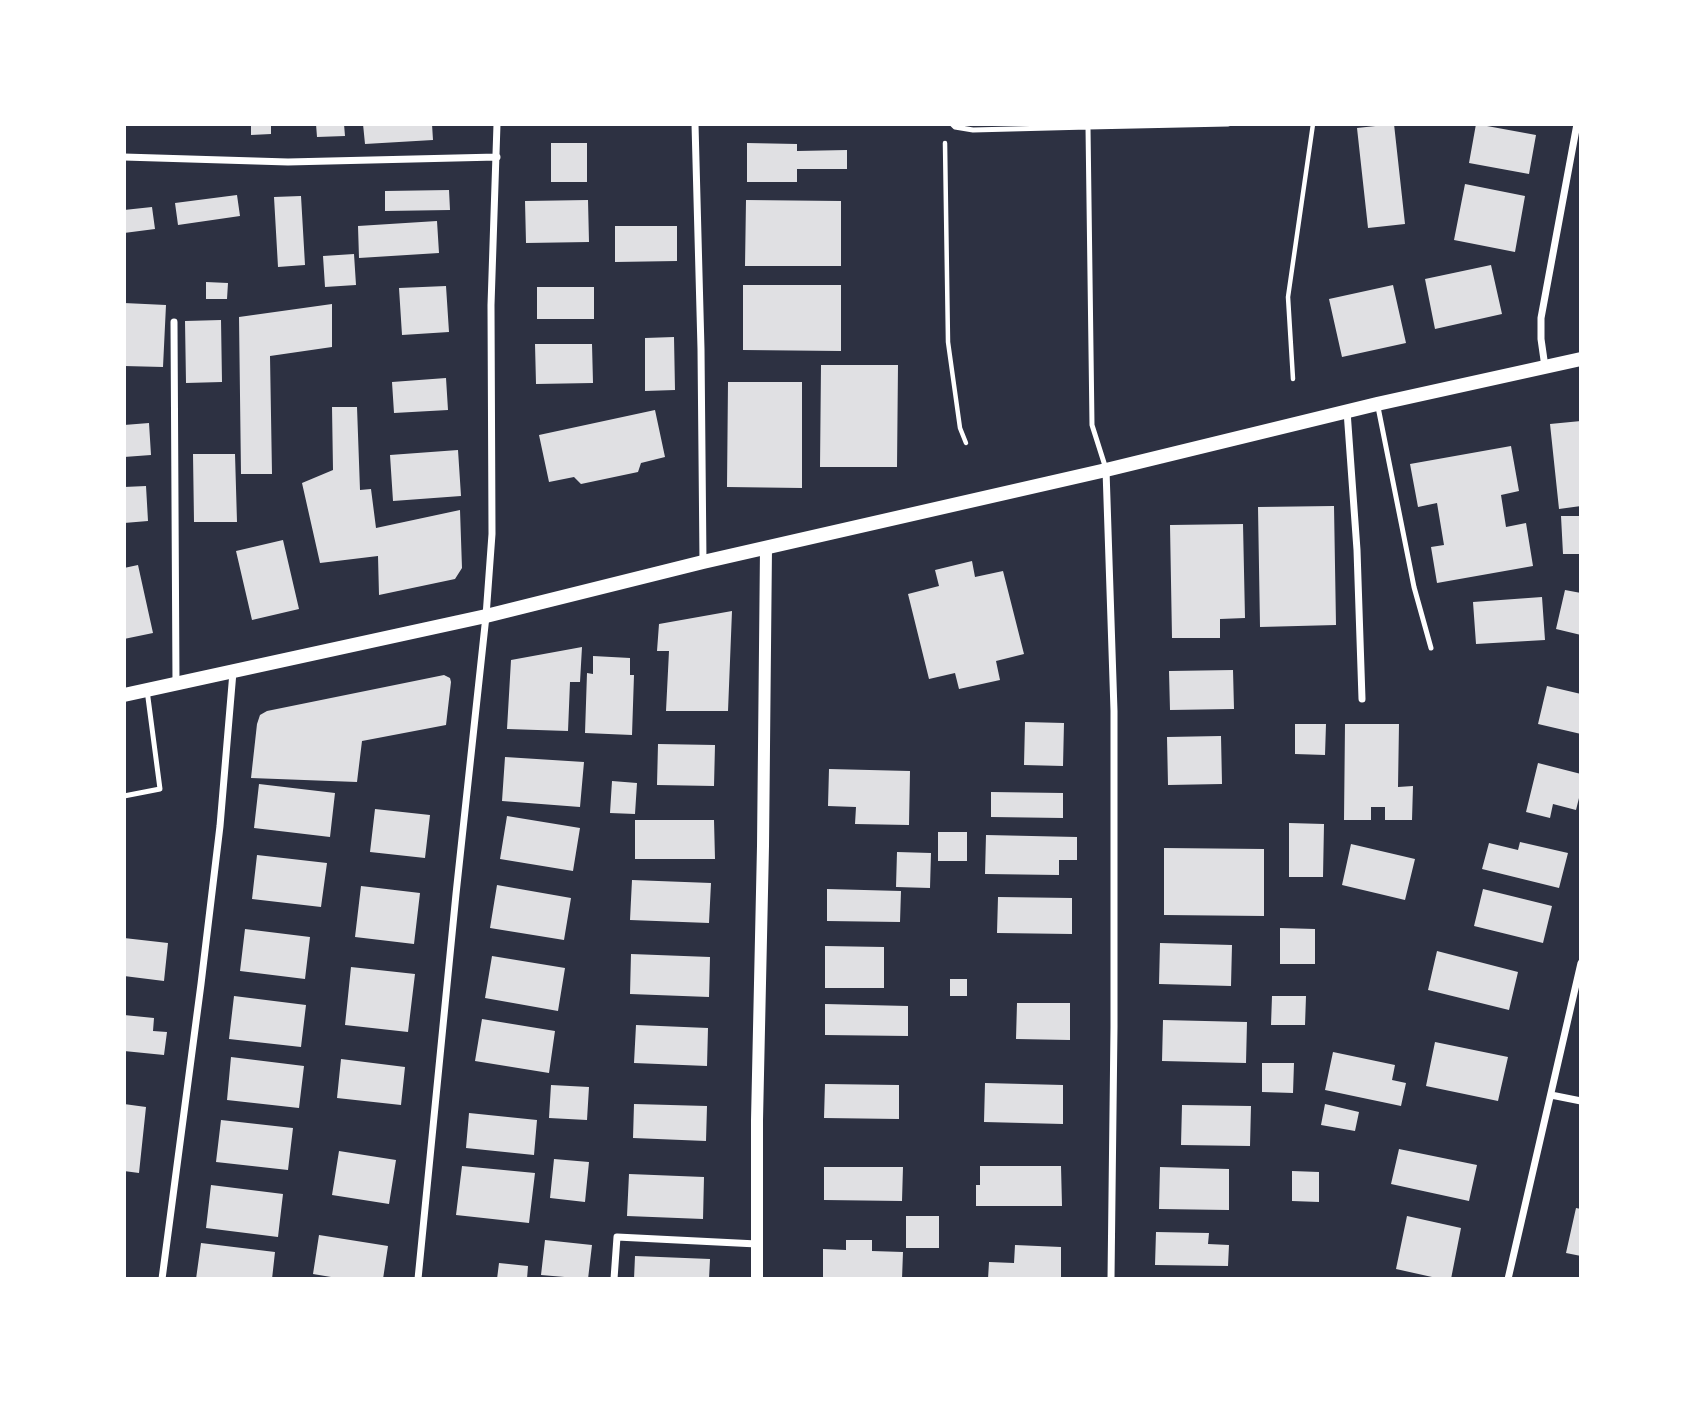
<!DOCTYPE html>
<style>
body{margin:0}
#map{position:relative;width:1705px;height:1403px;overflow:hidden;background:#2d3142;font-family:"Varela Round",sans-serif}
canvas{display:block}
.frame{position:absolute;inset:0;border:126px solid #fff;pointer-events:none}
</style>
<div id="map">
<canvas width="1705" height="1403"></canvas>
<div class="frame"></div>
</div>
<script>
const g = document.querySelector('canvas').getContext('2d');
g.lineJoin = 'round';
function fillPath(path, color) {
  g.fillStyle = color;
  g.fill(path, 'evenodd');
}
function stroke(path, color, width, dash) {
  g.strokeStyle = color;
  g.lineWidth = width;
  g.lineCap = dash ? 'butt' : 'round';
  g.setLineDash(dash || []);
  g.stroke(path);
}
fillPath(new Path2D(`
 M251 124H271V134L251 135Z
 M316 124H344L345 136 317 137Z
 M363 124H432L433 140 365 144Z
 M1394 124 1405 224 1368 228 1357 128Z
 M1476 124 1536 135 1529 174 1469 163Z
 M551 143H587V182H551Z
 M747 143 797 144V151L847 150V169H797V182H747Z
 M1465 184 1525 196 1515 252 1454 240Z
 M449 190 450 210 385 211V191Z
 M237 195 240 216 178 225 175 203Z
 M301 196 305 265 278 267 274 197Z
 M588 200 589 242 526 243 525 201Z
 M746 200 841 201V266H745Z
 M152 207 155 229 124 233V210Z
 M437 221 439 253 359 258 358 226Z
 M615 226H677V261L615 262Z
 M354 254 356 285 325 287 323 256Z
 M1491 265 1502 314 1435 329 1425 279Z
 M206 282 228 283 227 299H206Z
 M743 285H841V351L743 350Z
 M1393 285 1406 343 1342 357 1329 299Z
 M446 286 449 332 402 335 399 288Z
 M537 287H594V319H537Z
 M124 303 166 305 163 367 124 366Z
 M332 304V347L270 356 272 474H241L239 317Z
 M221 320 222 382 186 383 185 321Z
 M674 337 675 390 645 391V338Z
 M535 344H592L593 383 536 384Z
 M821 365H898L897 467H820Z
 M446 378 448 410 394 413 392 382Z
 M728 382H802V488L727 487Z
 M332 407H357L360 490 371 489 376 528 460 510 462 568 455 579 379 595 378 556 320 563 302 483 333 470Z
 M655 410 665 457 641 463 638 472 581 484 574 477 549 482 539 435Z
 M1581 421V506L1559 509 1550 424Z
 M149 423 151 455 124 457V425Z
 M1511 446 1519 491 1501 495 1506 527 1526 523 1533 566 1437 583 1431 547 1444 545 1437 503 1418 507 1410 464Z
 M458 450 461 496 393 501 390 455Z
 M193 454H235L237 522H194Z
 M146 486 148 521 124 523V487Z
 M1334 506 1336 625 1260 627 1258 507Z
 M1561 516H1581V554H1563Z
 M1243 524 1245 618 1220 619V638H1172L1170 525Z
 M283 540 299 609 252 620 236 551Z
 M972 561 975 577 1003 571 1024 654 996 661 1000 680 959 689 955 673 929 679 908 594 939 586 935 570Z
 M138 565 153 633 124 639V568Z
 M1565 590 1581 593V635L1556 629Z
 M1542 597 1545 640 1476 644 1473 602Z
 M732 611 728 711H666L669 651H657L659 624Z
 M582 647 580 682H570L568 731 507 729 511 660Z
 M593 656 630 658V675H634L632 735 585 733 587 673 593 674Z
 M1233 670 1234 709 1170 710 1169 671Z
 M444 675 450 678 451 682 446 725 362 741 357 782 251 778 257 724 260 715 267 711Z
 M1547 686 1581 694V734L1538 724Z
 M1025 722 1064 723 1063 766 1024 765Z
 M1295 724H1326L1325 755 1295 754Z
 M1345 724H1399L1398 787 1413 786 1412 820H1385V807H1371V820H1344Z
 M1221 736 1222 784 1168 785 1167 737Z
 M658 744 715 745 714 786 657 785Z
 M505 757 584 762 580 807 502 801Z
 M1538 763 1581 774V790L1576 810 1553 804 1550 818 1526 812Z
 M829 769 910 771 909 825 855 824 856 807 828 806Z
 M612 781 637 783 635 814 610 813Z
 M259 784 335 793 330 837 254 828Z
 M991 792 1063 793V818L991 817Z
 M375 809 430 815 425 858 370 852Z
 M507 816 580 828 573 871 500 859Z
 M635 820H714L715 859H635Z
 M1289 823 1324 824 1323 877H1289Z
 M938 832H967V861H938Z
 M986 835 1077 837V860H1059V875L985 874Z
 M1520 842 1568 853 1559 888 1482 869 1489 843 1518 850Z
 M1351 844 1415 859 1405 900 1342 885Z
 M1164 848 1264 849V916L1164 915Z
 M897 852 931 853 930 888 896 887Z
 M257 855 327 863 321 907 252 899Z
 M632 880 711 883 709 923 630 920Z
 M497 885 571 898 564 940 490 928Z
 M361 886 420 893 414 944 355 937Z
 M827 889 901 891 900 922 827 921Z
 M1483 889 1552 906 1543 943 1474 926Z
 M998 897 1072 898V934L997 933Z
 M1280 928 1315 929V964H1280Z
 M245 929 310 937 305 979 240 971Z
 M124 938 168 943 164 981 124 976Z
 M1160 943 1232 945 1231 986 1159 984Z
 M825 946 884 947V988H825Z
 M1437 951 1518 972 1509 1010 1428 990Z
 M631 954 710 957 709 997 630 994Z
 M492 956 565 968 558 1011 485 998Z
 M351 967 415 974 408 1032 345 1025Z
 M950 979H967V996H950Z
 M234 996 306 1005 301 1047 229 1039Z
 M1272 996H1306L1305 1025H1271Z
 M1017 1003H1070V1040L1016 1039Z
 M825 1004 908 1006V1036L825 1035Z
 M124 1015 154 1018 153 1031 167 1032 164 1055 124 1051Z
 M482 1019 555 1031 549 1073 475 1061Z
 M1163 1020 1247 1022 1246 1063 1162 1061Z
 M636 1025 708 1028 707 1066 634 1063Z
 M1435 1042 1508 1057 1498 1101 1426 1086Z
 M1333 1052 1395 1065 1392 1080 1406 1083 1401 1106 1325 1090Z
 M231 1057 304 1066 299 1108 227 1100Z
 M341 1059 405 1067 401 1105 337 1098Z
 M1262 1063H1294L1293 1093 1262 1092Z
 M985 1083 1063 1085V1124L984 1122Z
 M825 1084 899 1085V1119L824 1118Z
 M551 1085 589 1087 587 1120 549 1118Z
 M124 1104 146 1107 139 1173 124 1171Z
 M634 1104 707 1106 706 1141 633 1138Z
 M1325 1104 1359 1112 1355 1131 1321 1125Z
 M1182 1105 1251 1106 1250 1146 1181 1145Z
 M469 1113 537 1120 534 1155 466 1148Z
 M221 1120 293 1128 288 1170 216 1162Z
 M1399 1149 1477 1165 1469 1201 1391 1184Z
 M339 1151 396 1160 389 1204 332 1195Z
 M554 1159 589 1162 585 1202 550 1198Z
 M462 1166 535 1173 529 1223 456 1215Z
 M980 1166H1061L1062 1206H976V1185H980Z
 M824 1167H903L902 1201 824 1200Z
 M1160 1167 1229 1169V1210L1159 1209Z
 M1292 1171 1319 1172V1202L1292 1201Z
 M629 1174 704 1177 703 1219 627 1216Z
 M211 1185 283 1194 278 1237 206 1228Z
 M1576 1208 1581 1209V1256L1566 1253Z
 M906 1216H939V1248H906Z
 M1407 1216 1461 1228 1451 1279H1441L1396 1269Z
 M1156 1232 1209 1233 1208 1244 1229 1245 1228 1266 1155 1265Z
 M319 1235 388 1246 383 1279H343L313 1274Z
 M545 1240 592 1245 588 1279 541 1275Z
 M846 1240H872V1251L903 1252 902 1279H823V1249L846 1250Z
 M201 1243 275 1252 272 1279H196Z
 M1015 1245 1061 1247V1279H988L989 1262 1014 1263Z
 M635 1256 710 1259 709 1279H634Z
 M499 1263 528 1266 527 1279H497Z`), '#e0e0e3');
stroke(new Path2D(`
 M945 143 948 342 960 428 966 443
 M1293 379 1288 297 1313 124`), '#fff', 4.5);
stroke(new Path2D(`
 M952 124 955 127 973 130 1088 127
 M1378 407 1414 587 1431 648
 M1106 469 1092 425 1088 127 1228 124
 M124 796 160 789 147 690`), '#fff', 5);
stroke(new Path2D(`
 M695 124 701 349 703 562
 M124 157 288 162 497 157
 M174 322 176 684
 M1545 367 1541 339V318L1577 124
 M1347 411 1357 550 1362 699
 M1106 470 1114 711V1027L1111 1279
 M1551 1095 1581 1101
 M162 1279 201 984 220 826 233 672
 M418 1279 456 894 486 616 492 534 491 305 497 124
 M614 1279 617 1237 757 1244
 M1508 1279 1581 963`), '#fff', 7);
stroke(new Path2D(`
 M757 1279V1120L763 846 766 548`), '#fff', 12);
stroke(new Path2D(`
 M124 695 486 616 703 562 1106 470 1377 404 1581 359`), '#fff', 14);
</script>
